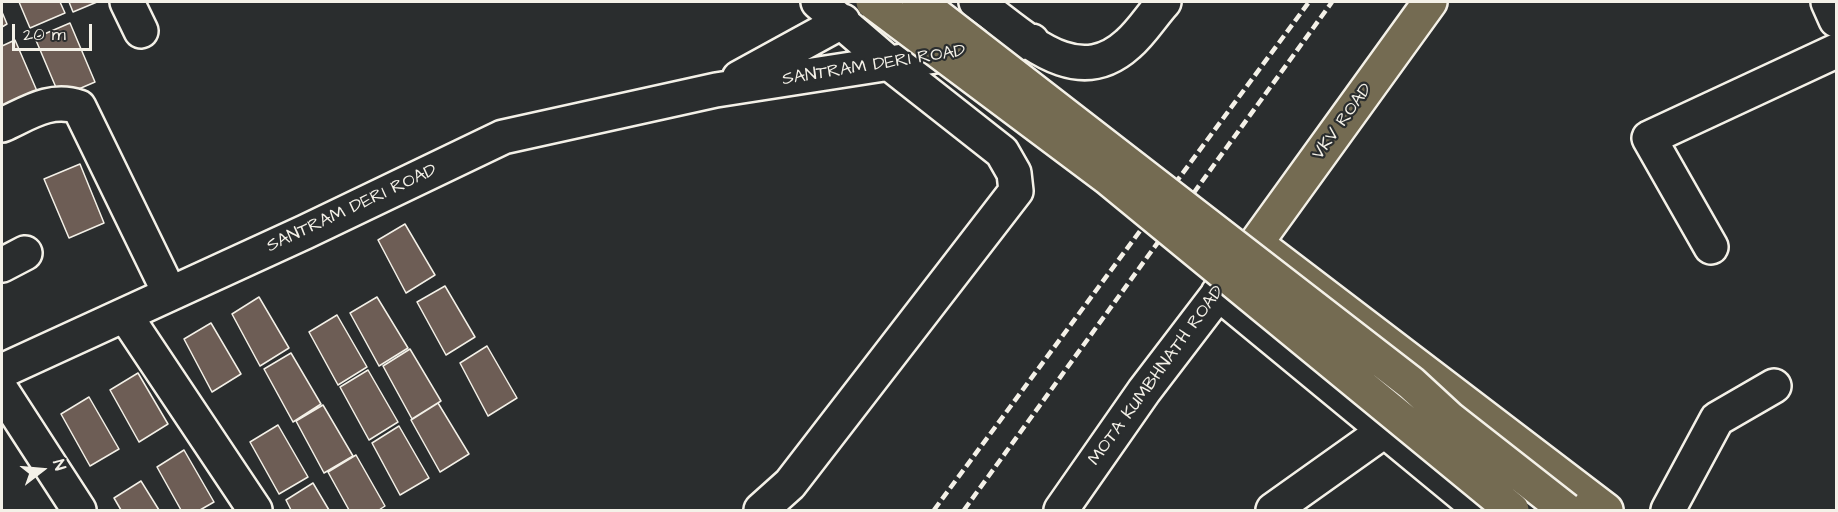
<!DOCTYPE html>
<style>
body{margin:0}
#map{position:relative;width:1838px;height:512px;overflow:hidden;background:#2a2d2e;font-family:"Architects Daughter",sans-serif}
canvas{display:block}
.frame{position:absolute;inset:0;border:3px solid #f4f1e8;pointer-events:none}
.north{position:absolute;left:12px;top:440px;width:60px;height:60px;-webkit-text-stroke:4px #2a2d2e;paint-order:stroke;rotate:74deg;font-size:16px;font-weight:700;line-height:24px;text-align:center;color:#f4f1e8}
.north::after{content:'';display:block;margin:auto;width:21px;height:27px;background:#f4f1e8;clip-path:polygon(50% 0,100% 100%,50% 72%,0 100%)}
.scale{position:absolute;left:12px;top:24px;width:80px;height:27px;box-sizing:border-box;border:3px solid #f4f1e8;border-top:0;padding-left:8px;font-size:18px;line-height:21px;white-space:nowrap;color:#f4f1e8;-webkit-text-stroke:4px #2a2d2e;paint-order:stroke}
</style>
<div id="map">
<canvas width="1838" height="512"></canvas>
<div class="frame"></div>
<div class="north">N</div>
<div class="scale">20 m</div>
</div>
<script>
const g = document.querySelector('canvas').getContext('2d');
g.lineJoin = 'round';
function fillPath(path, color) {
  g.fillStyle = color;
  g.fill(path, 'evenodd');
}
function stroke(path, color, width, dash) {
  g.strokeStyle = color;
  g.lineWidth = width;
  g.lineCap = dash ? 'butt' : 'round';
  g.setLineDash(dash || []);
  g.stroke(path);
}
function write(font, color, halo, rows, align = 'center') {
  g.font = font + ' "Architects Daughter",sans-serif';
  g.lineWidth = 4.5;
  g.setLineDash([]);
  g.textBaseline = 'middle';
  g.strokeStyle = halo;
  g.fillStyle = color;
  for (const [text, x, y, turn = 0] of rows) {
    g.save();
    g.translate(x, y);
    g.rotate((+turn || 0) * Math.PI / 180);
    g.textAlign = isNaN(turn) ? turn : align;
    if (halo) g.strokeText(text, 0, 0);
    g.fillText(text, 0, 0);
    g.restore();
  }
}
const building = new Path2D(`
 M19 2H60L65 13 30 28Z
 M69 2H97L73 12Z
 M2 12 7 24 2 27Z
 M70 23 95 82 60 97 35 38Z
 M15 40 40 98 5 113 2 105V46Z
 M80 164 104 223 69 238 44 179Z
 M405 224 435 275 406 293 378 240Z
 M445 286 475 337 446 355 417 302Z
 M259 297 289 348 260 366 232 314Z
 M377 297 408 348 379 366 350 313Z
 M337 315 367 367 338 385 309 332Z
 M211 323 241 374 212 392 184 339Z
 M487 346 517 398 488 416 460 363Z
 M410 349 441 401 412 419 383 366Z
 M291 353 321 404 293 422 264 369Z
 M368 370 398 422 369 440 340 387Z
 M138 373 168 424 139 442 110 390Z
 M89 397 119 449 90 466 61 414Z
 M438 403 469 454 440 472 411 420Z
 M323 405 353 456 324 473 296 421Z
 M278 425 308 477 279 494 250 442Z
 M399 426 429 478 400 495 372 443Z
 M184 450 214 502 200 510H181L157 467Z
 M356 455 385 506 379 510H349L328 472Z
 M141 481 159 510H121L114 498Z
 M313 483 329 510H291L286 500Z`);
fillPath(building, '#6d5d55');
stroke(building, '#f4f1e8', 1.5);
const minor = new Path2D(`
 M127 2 141 31
 M976 2C1021 33 1074 93 1128 44 1142 32 1152 15 1164 2
 M1828 2 1836 20
 M739 78 843 21
 M2 125C27 114 50 97 79 107L170 294
 M1711 247 1649 138 1836 51
 M2 265 25 253
 M1218 293 1481 510
 M125 315 255 510
 M2 371 305 232 503 137 716 90 1032 41
 M2 391 79 510
 M761 510 790 484 1016 191 1014 173 1002 152 889 63 818 2
 M1061 510 1144 391 1231 277
 M1273 510 1384 431
 M1668 510 1717 419 1774 386`);
const major = new Path2D(`
 M1430 2 1256 243 1606 510`);
stroke(minor, '#f4f1e8', 38);
stroke(major, '#f4f1e8', 38);
stroke(minor, '#2a2d2e', 33);
stroke(major, '#746b52', 33);
stroke(new Path2D(`
 M934 510 1309 2
 M964 510 1332 2`), '#f4f1e8', 4.5, [9, 4.5]);
const majorBridge = new Path2D(`
 M873 2 1108 178 1512 510
 M919 2 1411 383 1450 419 1566 510`);
stroke(majorBridge, '#f4f1e8', 38, []);
stroke(majorBridge, '#746b52', 33);
write('18px', '#f4f1e8', '#2a2d2e', [
 ["SANTRAM DERI ROAD",874,66,-9],
 ["VKV ROAD",1343,122,-54],
 ["SANTRAM DERI ROAD",352,209,-25],
 ["MOTA KUMBHNATH ROAD",1157,376,-54]
]);
</script>
